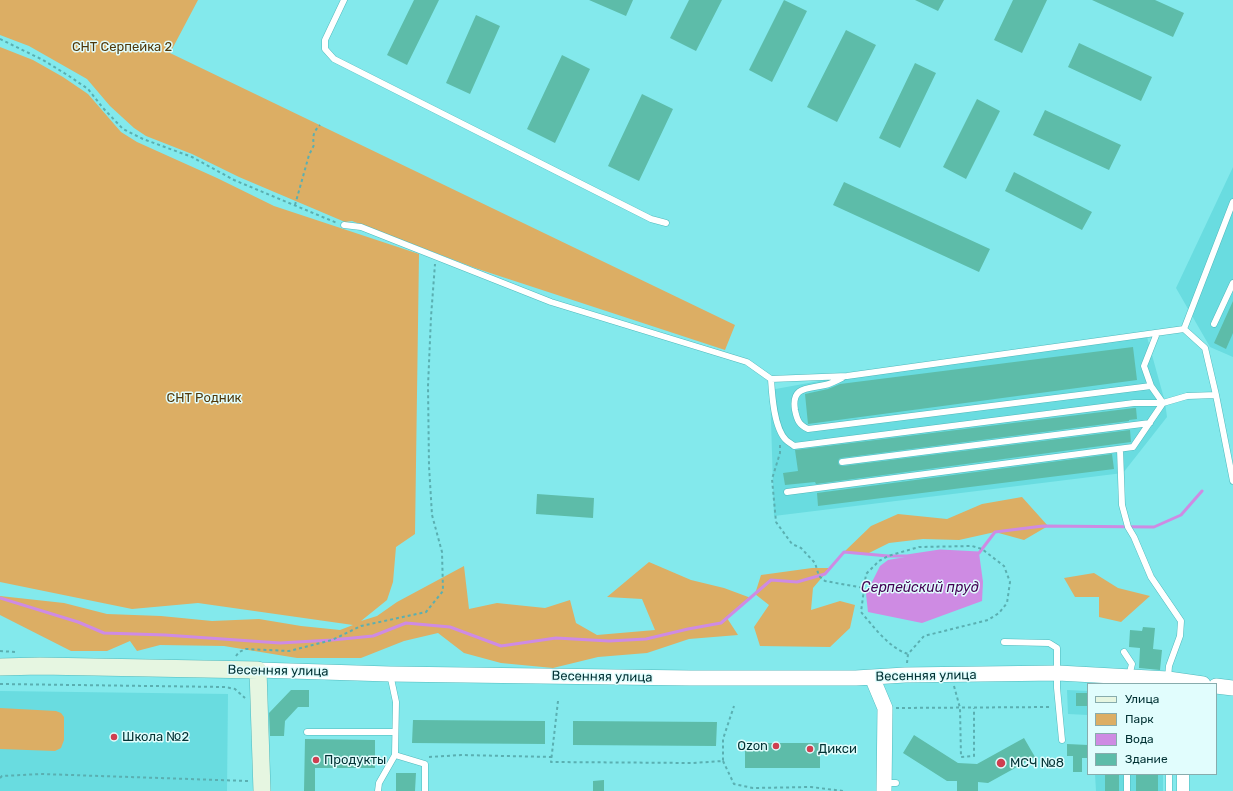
<!DOCTYPE html>
<meta charset="utf-8">
<style>
body{margin:0}
#map{position:relative;width:1233px;height:791px;overflow:hidden;background:#83e9ec;font-family:Rubik,sans-serif}
canvas{display:block}
.legend{position:absolute;left:1087px;top:683px;width:130px;height:92px;box-sizing:border-box;background:#e1fdfd;border:1px solid #88acad;margin:0;padding:5px 7px;list-style:none;font-size:12px;color:#023234}
.legend li{display:flex;align-items:center;gap:8px;height:20px}
.legend b{width:20px;border:1px solid #88acad}
</style>
<div id="map">
<canvas width="1233" height="791"></canvas>
<ul class="legend">
<li><b style="height:5px;background:#e6f6e1"></b>Улица</li>
<li><b style="height:11px;background:#dcae64"></b>Парк</li>
<li><b style="height:11px;background:#ce8be3"></b>Вода</li>
<li><b style="height:11px;background:#5dbca9"></b>Здание</li>
</ul>
</div>
<script>
const g = document.querySelector('canvas').getContext('2d');
g.lineJoin = 'round';
function fillPath(path, color) {
  g.fillStyle = color;
  g.fill(path, 'evenodd');
}
function stroke(path, color, width, dash) {
  g.strokeStyle = color;
  g.lineWidth = width;
  g.lineCap = dash ? 'butt' : 'round';
  g.setLineDash(dash || []);
  g.stroke(path);
}
function write(font, color, halo, rows, align = 'center') {
  g.font = font + ' Rubik,sans-serif';
  g.lineWidth = 3;
  g.setLineDash([]);
  g.textBaseline = 'middle';
  g.strokeStyle = halo;
  g.fillStyle = color;
  for (const [text, x, y, turn = 0] of rows) {
    g.save();
    g.translate(x, y);
    g.rotate((+turn || 0) * Math.PI / 180);
    g.textAlign = isNaN(turn) ? turn : align;
    if (halo) g.strokeText(text, 0, 0);
    g.fillText(text, 0, 0);
    g.restore();
  }
}
fillPath(new Path2D(`
 M1233 167V357L1210 347 1176 288Z
 M1147 337 1165 402 1167 417 1123 473 774 516 770 390 847 376Z
 M1067 690 1088 691V715L1068 714Z
 M0 691 228 694 227 791H0Z
 M1095 774H1163V791H1096Z`), '#69dce0');
fillPath(new Path2D(`
 M0 0H198L170 53 735 325 725 350 475 268 352 221 345 222 239 177 192 154 146 136 134 128 110 106 87 79 29 46 0 35Z
 M0 47 33 60 63 77 88 94 121 132 137 142 217 178 274 206 419 254 415 534 396 547 393 582 387 600 361 621 377 616 397 602 464 566 469 609 497 603 545 608 570 600 576 623 597 635 655 630 642 599 607 597 649 562 691 580 724 588 751 598 727 618 738 635 689 639 647 653 598 657 553 668 501 663 464 653 438 633 404 641 361 658H297L224 646 160 645 137 651 130 641 107 651H71L0 615V596L64 603 107 614 161 616 212 621 259 619 301 626 340 630 353 625 198 603 132 609 0 582Z
 M1022 497 1048 526 1024 540 995 532 959 540 923 539 889 543 867 554 844 552 871 526 898 514 947 519 982 504Z
 M812 568H830L813 588 811 610 840 601 855 605 850 628 830 647 760 646 754 627 769 605 755 594 761 575Z
 M1094 573 1118 588 1150 596 1121 622 1099 617V597H1075L1064 578Z
 M0 708 56 711 61 713 64 717V740L61 748 55 751 0 749Z`), '#dcae64');
fillPath(new Path2D(`
 M940 551 979 553 983 582 982 601 922 623 868 612 866 594 880 566 888 560Z`), '#ce8be3');
stroke(new Path2D(`
 M0 598 78 622 104 633 165 635 280 643 332 640 373 636 406 623 450 627 501 646 556 638 609 641 646 639 688 629 721 623 771 580 797 582 825 574 844 552 888 556H907L940 551 979 553 995 532 1043 526 1154 527 1181 515 1202 491`), '#ce8be3', 3);
fillPath(new Path2D(`
 M414 0H439L407 65 387 55Z
 M589 0H633L626 16Z
 M689 0H722L696 51 670 38Z
 M784 0 807 11 772 82 749 70Z
 M915 0H944L938 11Z
 M1013 0H1047L1022 53 994 40Z
 M1092 0H1155L1184 13 1173 37Z
 M476 15 500 26 470 94 446 83Z
 M846 30 876 45 837 122 807 107Z
 M1079 43 1152 77 1141 101 1068 67Z
 M562 55 590 69 555 143 527 129Z
 M915 63 936 73 900 148 879 138Z
 M642 94 673 109 639 181 608 166Z
 M977 99 1000 111 966 179 943 167Z
 M1045 110 1121 145 1109 170 1033 135Z
 M1014 172 1092 212 1082 230 1005 191Z
 M844 182 990 249 979 272 833 205Z
 M1233 301V333L1226 349 1214 343Z
 M1133 347 1137 380 808 424 805 394 828 389 840 384Z
 M1134 408H1136L1137 419 1129 420V421L841 458 839 459 838 462 839 465 843 466 1130 430 1131 442 816 484 815 482 785 485 783 473 798 471 795 450Z
 M1112 454 1114 469 818 506 817 493Z
 M537 494 594 498 593 518 536 514Z
 M1143 627 1155 628 1153 649 1162 650 1160 670 1139 668 1140 648 1129 647 1130 630 1142 631Z
 M291 690H309V707H298L285 721 284 736H270L269 713Z
 M1076 693H1088V706H1076Z
 M413 720 545 721V744L412 743Z
 M573 721 717 722 716 746 573 745Z
 M914 735 958 763 977 764 1024 738 1035 757 988 783 978 782V791H957V781H947L903 753Z
 M305 739 375 740V768H315V791H304Z
 M745 743H820V768H745Z
 M1067 744 1088 745V758H1082V772H1073V756H1067Z
 M396 773H416L415 791H396Z
 M1105 774H1119V791H1105Z
 M1136 774H1158V791H1136Z
 M604 780V791H593V781Z`), '#5dbca9');
const service = new Path2D(`
 M344 0 325 40V49L334 59 651 219 666 223
 M1233 202 1184 329 1205 348 1216 395 1233 481
 M344 225 361 227 551 302 747 362 771 379 847 376 1184 329
 M1214 324 1233 283
 M842 378C837 380 831 384 825 385 808 389 791 386 795 410 797 420 799 425 808 429L1151 386
 M771 379C772 395 774 428 786 440 788 442 792 444 794 446L1134 403H1163L1187 396 1216 395
 M1120 449 1122 505 1128 527 1134 537 1151 577 1181 621 1180 636 1169 666 1168 678
 M842 462 1150 423
 M787 492 1133 447 1163 403 1151 386 1144 366 1157 333
 M1004 642 1049 643 1057 648V688L1062 740
 M1124 652 1132 664 1129 676
 M390 674 396 702 395 755 425 764V791
 M307 732H395
 M1169 774V791
 M885 783H896
 M378 791 379 783 395 755
 M1127 791V774`);
const minor = new Path2D(`
 M1183 774V791`);
const tertiary = new Path2D(`
 M258 670 390 674 690 678H856L905 675 1058 673 1168 679 1203 684
 M872 677 885 708 884 791
 M1216 686 1233 688`);
const secondary = new Path2D(`
 M0 667 40 666 258 670 262 791`);
stroke(service, '#51b9bc', 7);
stroke(minor, '#51b9bc', 13);
stroke(tertiary, '#51b9bc', 16);
stroke(secondary, '#51b9bc', 18);
stroke(new Path2D(`
 M0 39 43 60 69 76 88 89 103 108 123 129 143 139 192 157 234 180 337 223
 M295 205 309 155 314 145C312 136 314 131 320 125
 M780 445V453L772 479 776 522 792 544 801 548 815 563 819 576 825 581 864 588
 M0 651 15 652
 M236 656 239 652 246 649 289 651 332 640 361 626 426 612 443 591 442 552 432 515 429 466 428 386 431 317 435 264
 M907 663 908 654 924 636 988 620 999 613 1007 603 1010 582 1004 566 982 549 972 546 919 547 888 556 879 561 866 574 861 612C873 626 889 648 908 654
 M0 684 225 687 235 689 245 698
 M954 686 960 708 961 757 974 756V708
 M558 701 551 762 693 763 723 761V739L734 706
 M896 708 1052 707
 M429 757 461 755 552 757
 M723 761 734 784 753 788 811 787 843 791
 M0 778 2 776 41 774 248 781`), '#5aafb1', 2, [3, 3]);
stroke(service, '#fff', 6);
stroke(minor, '#fff', 12);
stroke(tertiary, '#fff', 15);
stroke(secondary, '#e6f6e1', 17);
for (const [x, y, r, color] of [
 [114,737,4,"#cf3f50"],
 [776,746,4,"#cf3f50"],
 [810,749,4,"#cf3f50"],
 [316,760,4,"#cf3f50"],
 [1001,763,5,"#cf3f50"]
]) {
  const dot = new Path2D();
  dot.arc(x, y, r, 0, 2 * Math.PI);
  g.fillStyle = color;
  g.fill(dot);
  stroke(dot, '#e1fdfd', 1.5);
}
write('13px', '#503809', '#e1fdfd', [
 ["СНТ Серпейка 2",122,47],
 ["СНТ Родник",204,398]
]);
write('13px', '#023234', '#e1fdfd', [
 ["Весенняя улица",278,671,1],
 ["Весенняя улица",926,676,-1],
 ["Весенняя улица",602,677,1]
]);
write('13px', '#023234', '#e1fdfd', [
 ["Школа №2",122,737],
 ["Ozon",768,746,"right"],
 ["Дикси",818,749],
 ["Продукты",324,760],
 ["МСЧ №8",1010,763]
], 'left');
write('italic 14px', '#430053', '#e1fdfd', [
 ["Серпейский пруд",920,588]
]);
</script>
